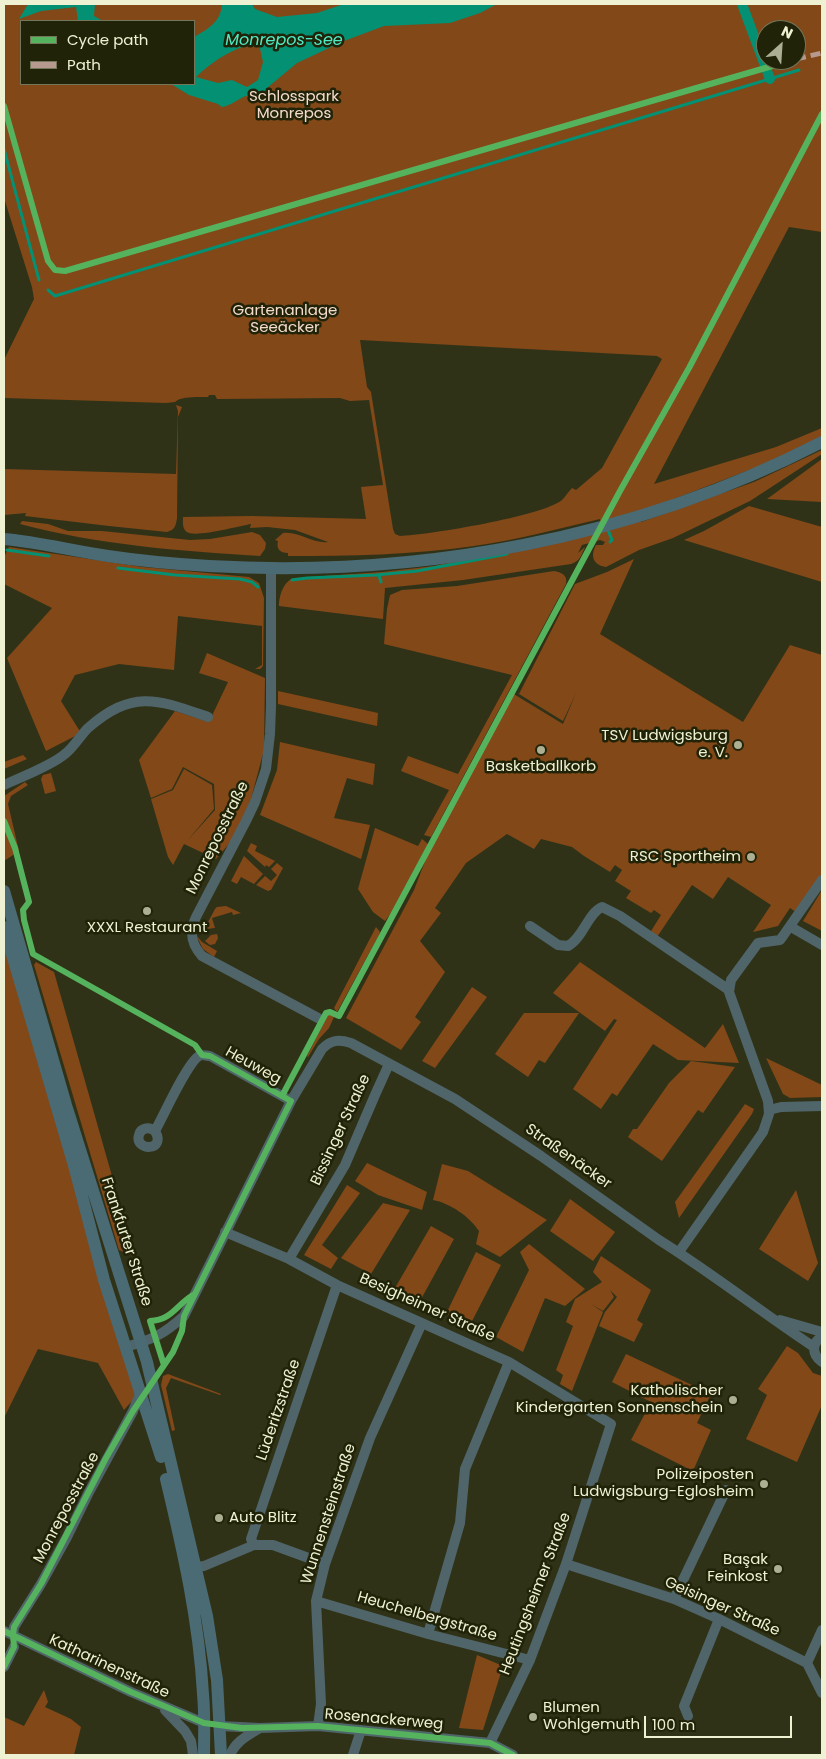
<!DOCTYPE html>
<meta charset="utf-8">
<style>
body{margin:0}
#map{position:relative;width:826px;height:1759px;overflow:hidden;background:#303218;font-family:Poppins,sans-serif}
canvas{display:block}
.frame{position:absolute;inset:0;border:5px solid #eef2d2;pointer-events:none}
.legend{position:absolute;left:20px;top:20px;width:175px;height:65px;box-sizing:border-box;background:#212309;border:1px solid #737659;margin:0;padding:6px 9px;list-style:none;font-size:15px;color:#eef2d2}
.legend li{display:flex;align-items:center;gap:10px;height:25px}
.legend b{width:25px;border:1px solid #737659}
.north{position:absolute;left:756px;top:20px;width:50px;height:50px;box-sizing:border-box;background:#212309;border:1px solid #737659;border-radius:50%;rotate:26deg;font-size:14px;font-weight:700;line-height:20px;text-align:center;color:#eef2d2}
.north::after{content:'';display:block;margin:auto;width:18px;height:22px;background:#acaf91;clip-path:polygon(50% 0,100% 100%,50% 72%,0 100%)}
.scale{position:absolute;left:644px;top:1716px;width:148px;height:22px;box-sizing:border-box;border:2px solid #eef2d2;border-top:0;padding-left:6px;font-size:15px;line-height:18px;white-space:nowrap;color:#eef2d2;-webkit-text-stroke:4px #212309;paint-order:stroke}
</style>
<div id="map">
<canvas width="826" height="1759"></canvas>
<div class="frame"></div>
<ul class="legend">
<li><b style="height:6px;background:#56b35d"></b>Cycle path</li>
<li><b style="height:6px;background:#b69a8f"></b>Path</li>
</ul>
<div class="north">N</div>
<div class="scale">100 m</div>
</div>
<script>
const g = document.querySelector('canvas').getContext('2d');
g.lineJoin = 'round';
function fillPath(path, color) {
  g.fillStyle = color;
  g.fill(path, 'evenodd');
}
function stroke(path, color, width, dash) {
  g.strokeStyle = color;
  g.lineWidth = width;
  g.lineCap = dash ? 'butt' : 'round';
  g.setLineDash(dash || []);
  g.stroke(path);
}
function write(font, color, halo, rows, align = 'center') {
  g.font = font + ' Poppins,sans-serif';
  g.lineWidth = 5;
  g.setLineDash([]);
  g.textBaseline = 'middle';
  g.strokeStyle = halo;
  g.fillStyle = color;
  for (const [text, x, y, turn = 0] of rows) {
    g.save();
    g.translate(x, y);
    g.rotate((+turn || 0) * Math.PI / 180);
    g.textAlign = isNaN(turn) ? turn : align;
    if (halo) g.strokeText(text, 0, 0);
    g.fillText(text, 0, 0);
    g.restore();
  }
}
fillPath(new Path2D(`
 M4 4H822V232L789 227 654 484 776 447 822 428V442L601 527 600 519C558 529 516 540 474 546 413 555 349 556 288 556V553C280 553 276 549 278 541L275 540 283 533C299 531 313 544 328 542L295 530 267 527 250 528 251 524C239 526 195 538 187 532 182 529 183 522 183 517L252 516 366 519 361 487 383 485 369 400 350 401 340 398 217 399 215 395H209L208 397C198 397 181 396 175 402L166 403 4 398V360L34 299 32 287 4 198ZM21 21H194V84H21ZM766 30H796V60H766ZM360 340 657 356 662 359 602 468 576 490 572 488C568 492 565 497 562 500 543 516 428 535 400 536L395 534 393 529 371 392 367 387Z
 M176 405 182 407 178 417 177 518C176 525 175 530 167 532L109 526 25 516 26 513 4 515V469L176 474 178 411Z
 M822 450V454L750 501 673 538 639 550 606 567C593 565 590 556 596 545H603L605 542 600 540 582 545 578 553 585 547C581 556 580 561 571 564L463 580 385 588 383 619 279 606C279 595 284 581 294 578L382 572 434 566 636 520 641 522 754 482Z
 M822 459V502L767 499Z
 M749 506 822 527V582L684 540 704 531Z
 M22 521 48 524 68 531H102L190 540 210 539 252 532 260 535 266 543 265 549 260 556C179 551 99 545 20 524Z
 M9 547 143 567 249 577 259 583 264 598 263 666 260 669H255L262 665V626L178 616 174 670 119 664 75 675 61 701 81 733 46 751 7 658 52 608 4 584V557Z
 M634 559 600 634 743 722 790 645 822 655V880L799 914 790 908 778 926 753 932 771 905 728 877 713 899 692 885 655 940 648 936 661 915 654 910 651 913 626 898 631 891 615 881 622 870 615 865 610 872 584 856 572 847 541 839 534 849 507 834 466 863 435 908 441 913 420 941 445 972 415 1017 421 1022 401 1050 346 1018 414 890 432 843 512 693 563 724 576 693 563 721 519 694 575 584 607 572Z
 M554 571C561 572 568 575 566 584L431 837 424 835 449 790 401 771 408 756 458 774 512 675 384 644 387 609 390 595 402 590 457 586Z
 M207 653 265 678 264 750 251 799 234 838 216 859 184 844 173 865 168 857 151 799 173 790 184 769 212 785 214 809 187 841 215 810 214 784 183 767 172 789 151 798 139 760 175 711 209 722 228 682 199 673Z
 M278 691 378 713 377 726 278 704Z
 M280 742 375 764 373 785 347 778 334 818 370 825 361 859 260 815 277 770Z
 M23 755 27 759 4 769V762Z
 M51 773 56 791 45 794 41 779 43 775Z
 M25 782 28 785 11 796 8 804 19 851 4 861V796Z
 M375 828 418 846 422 839 428 844 392 912 385 921 373 912 358 889Z
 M251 843 257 846 255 851 275 861 269 867 266 865 265 867 247 851Z
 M244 856 263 874 254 884 241 877 237 884 231 881Z
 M277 863 283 868 271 890H270L268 891 256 885 265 876 271 881 277 875 271 869Z
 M822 890V931L803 921Z
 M226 906 241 913 233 915 232 912 212 918 215 928 206 929V926L215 909 217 907Z
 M4 927 141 1391 124 1410 98 1363 38 1349 4 1418Z
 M376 927 380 932 379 935 337 1012 334 1008Z
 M217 934 218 938 215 944 210 945 205 941 211 935Z
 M196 935 202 942 217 951 214 957 203 949Z
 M36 962 54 972 135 1257 119 1250 34 965Z
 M580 962 705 1048 723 1024 739 1063 678 1060 653 1044 617 1096 612 1093 601 1109 573 1089 617 1020 614 1019 605 1031 553 993Z
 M472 987 487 997 435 1068 422 1061Z
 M524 1013H579L545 1063 539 1060 528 1077 495 1054Z
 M328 1015H332L334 1017 329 1028 319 1039 308 1057 307 1056Z
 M766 1058 822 1085V1097L790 1098 783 1094Z
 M691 1061 735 1067 703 1113 698 1110 662 1161 628 1137 633 1129H637L669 1083Z
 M745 1104 754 1109 752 1114 679 1218 675 1202Z
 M367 1163 427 1192 422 1210 378 1195 355 1181Z
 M442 1164 468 1171 547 1220 500 1257 476 1244 479 1231C470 1217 450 1203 433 1200Z
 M347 1185 360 1193 322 1245 338 1258 331 1269 304 1255Z
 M796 1190 818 1263 808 1281 759 1249Z
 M570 1199 615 1232 593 1261 550 1231Z
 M383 1203 410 1210 371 1274 341 1258Z
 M431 1226 454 1239 420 1301 395 1288Z
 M529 1244 585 1289 565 1306 545 1298 523 1352 496 1337 529 1270 520 1252Z
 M476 1252 501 1265 470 1325 446 1314Z
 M601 1256 651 1290 637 1320 643 1324 634 1342 599 1326 605 1312 617 1297 610 1290 614 1297 603 1311 591 1304 603 1312 572 1391 560 1384 563 1375 556 1370 573 1326 566 1322 575 1299 602 1282 593 1272Z
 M787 1346 798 1353 813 1373 822 1376V1405L797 1462 746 1439 767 1395 758 1389Z
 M626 1354 711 1394 697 1423 711 1430 693 1471 631 1440 651 1402 612 1382Z
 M168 1374 221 1394 220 1395 171 1378 166 1388 175 1430 172 1431 161 1385 163 1376Z
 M477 1655 503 1666 483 1730 459 1728Z
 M44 1690 48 1702 45 1707 71 1719 81 1727 74 1755H4V1717L24 1726Z`), '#824818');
fillPath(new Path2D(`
 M28 4H95L94 16 103 21H78L76 7 41 11 19 19Z
 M222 4H252L255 9 277 17 317 13 344 4H497L480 13 450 23 384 26 344 41 297 63 267 88 262 95C241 92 238 104 222 107L218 104 189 95 171 84H194V37C208 29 221 22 222 4ZM259 44 263 62 258 80 247 87 232 80 218 83 196 77C213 61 236 45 259 44Z`), '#049073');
stroke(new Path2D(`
 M4 149 39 280
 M48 290 55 296 799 70
 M608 530 612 540 610 542
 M7 550 49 556
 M118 568 175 575 240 579 252 582 258 587
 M379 575 381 582
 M292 580 307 578 376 575 417 571 507 554`), '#049073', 3);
stroke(new Path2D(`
 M742 4 770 79`), '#049073', 10);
stroke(new Path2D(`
 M271 568V706L270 734 266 769 255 802 246 821 196 917C189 932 191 944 202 956L318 1018
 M4 785C21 777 51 766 65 754 74 747 80 736 88 728 133 689 157 699 208 717
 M530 926 558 945 568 946C583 938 588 913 602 907L620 916 729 990
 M791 927 822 945
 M769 1110 781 1107 822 1106
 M155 1131C150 1127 141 1127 139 1135 134 1151 167 1152 155 1131 163 1117 187 1063 199 1056 202 1054 206 1056 210 1056L291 1101
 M225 1232 289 1259 337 1285 509 1362 611 1424 566 1564 530 1660 490 1743
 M679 1252 763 1132 769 1114 768 1101 729 992 731 980 758 943 780 940 783 936 822 880
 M289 1259 345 1165 375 1095 389 1064
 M780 1320 822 1332
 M822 1337C811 1343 812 1355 822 1362
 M126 1347C153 1339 163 1335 184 1316L291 1101 322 1049C331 1040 338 1039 351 1043L455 1099 541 1156 659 1240C712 1273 761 1312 814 1347
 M325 1564 273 1545H254L251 1539 337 1285
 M566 1564 674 1599 719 1619 807 1663
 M196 1567 204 1566 254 1545
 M674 1599 726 1490
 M316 1601 428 1634 530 1660
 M822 1630 807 1663 822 1693
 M4 1631 131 1692 204 1723
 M428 1634 460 1523 465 1469 509 1362
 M13 1635 14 1627 41 1584 67 1537 89 1492 133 1411 141 1391
 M4 1667 14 1647
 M165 1710 185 1731 191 1741 193 1755
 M688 1716 684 1706 719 1619
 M220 1726 260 1728 318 1726 490 1743 513 1755
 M318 1726 321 1704 316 1601 325 1564 370 1438 422 1323
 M230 1755C236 1741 247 1736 260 1728
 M353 1755 361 1730`), '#4f656a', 10);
stroke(new Path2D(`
 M4 539C39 542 73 551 108 556 141 561 175 564 209 566 419 578 634 539 822 442
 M4 891 66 1105 147 1362 207 1616 217 1680 221 1755
 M4 927 75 1169 104 1280 161 1457
 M166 1479C183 1550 199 1621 203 1694 205 1714 204 1735 204 1755`), '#4a6a74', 12);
stroke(new Path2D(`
 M796 59 822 53`), '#b69a8f', 5, [10, 5]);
stroke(new Path2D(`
 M4 106 48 261 55 270 65 271 793 60
 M4 821 15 848 29 902 23 910 24 920 33 954 195 1045 202 1055 210 1056 291 1101 184 1316 182 1331 173 1352 133 1411 106 1458 41 1584 14 1627 13 1635 14 1647 4 1667
 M282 1096 326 1013 330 1012 339 1016 620 491 689 368 822 114
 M164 1365 150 1321C172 1320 176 1305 193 1295
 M4 1631 131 1692 204 1723 242 1728 318 1726 490 1743 513 1755`), '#56b35d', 6);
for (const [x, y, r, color] of [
 [738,745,5,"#acaf91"],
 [541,750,5,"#acaf91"],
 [751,857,5,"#acaf91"],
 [147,911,5,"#acaf91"],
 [733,1400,5,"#acaf91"],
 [764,1484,5,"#acaf91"],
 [219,1518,5,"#acaf91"],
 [778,1569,5,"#acaf91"],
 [533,1717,5,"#acaf91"]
]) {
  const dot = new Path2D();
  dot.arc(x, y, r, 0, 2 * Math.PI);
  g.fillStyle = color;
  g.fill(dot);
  stroke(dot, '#212309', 2);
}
write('15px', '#f5dccc', '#212309', [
 ["Schlosspark",294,97],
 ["Monrepos",294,114],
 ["Gartenanlage",285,311],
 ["Seeäcker",285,328]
]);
write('15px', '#eef2d2', '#212309', [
 ["TSV Ludwigsburg",728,736],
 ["e. V.",728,753],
 ["Basketballkorb",541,767,"center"],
 ["RSC Sportheim",741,857],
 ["XXXL Restaurant",147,928,"center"],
 ["Katholischer",723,1391],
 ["Kindergarten Sonnenschein",723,1408],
 ["Polizeiposten",754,1475],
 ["Ludwigsburg-Eglosheim",754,1492],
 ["Auto Blitz",229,1518,"left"],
 ["Başak",768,1560],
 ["Feinkost",768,1577],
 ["Blumen",543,1708,"left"],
 ["Wohlgemuth",543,1725,"left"]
], 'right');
write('15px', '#eef2d2', '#212309', [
 ["Monreposstraße",218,838,-64],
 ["Heuweg",253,1066,29],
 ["Bissinger Straße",341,1130,-65],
 ["Straßenäcker",568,1157,35],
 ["Frankfurter Straße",126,1242,72],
 ["Besigheimer Straße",427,1308,24],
 ["Lüderitzstraße",279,1410,-71],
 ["Monreposstraße",67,1508,-62],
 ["Wunnensteinstraße",329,1514,-72],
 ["Heutingsheimer Straße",536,1594,-69],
 ["Geisinger Straße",722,1607,24],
 ["Heuchelbergstraße",427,1617,16],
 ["Katharinenstraße",109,1667,25],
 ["Rosenackerweg",384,1720,5]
]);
write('italic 16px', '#4eebc4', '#212309', [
 ["Monrepos-See",284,41]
]);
</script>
